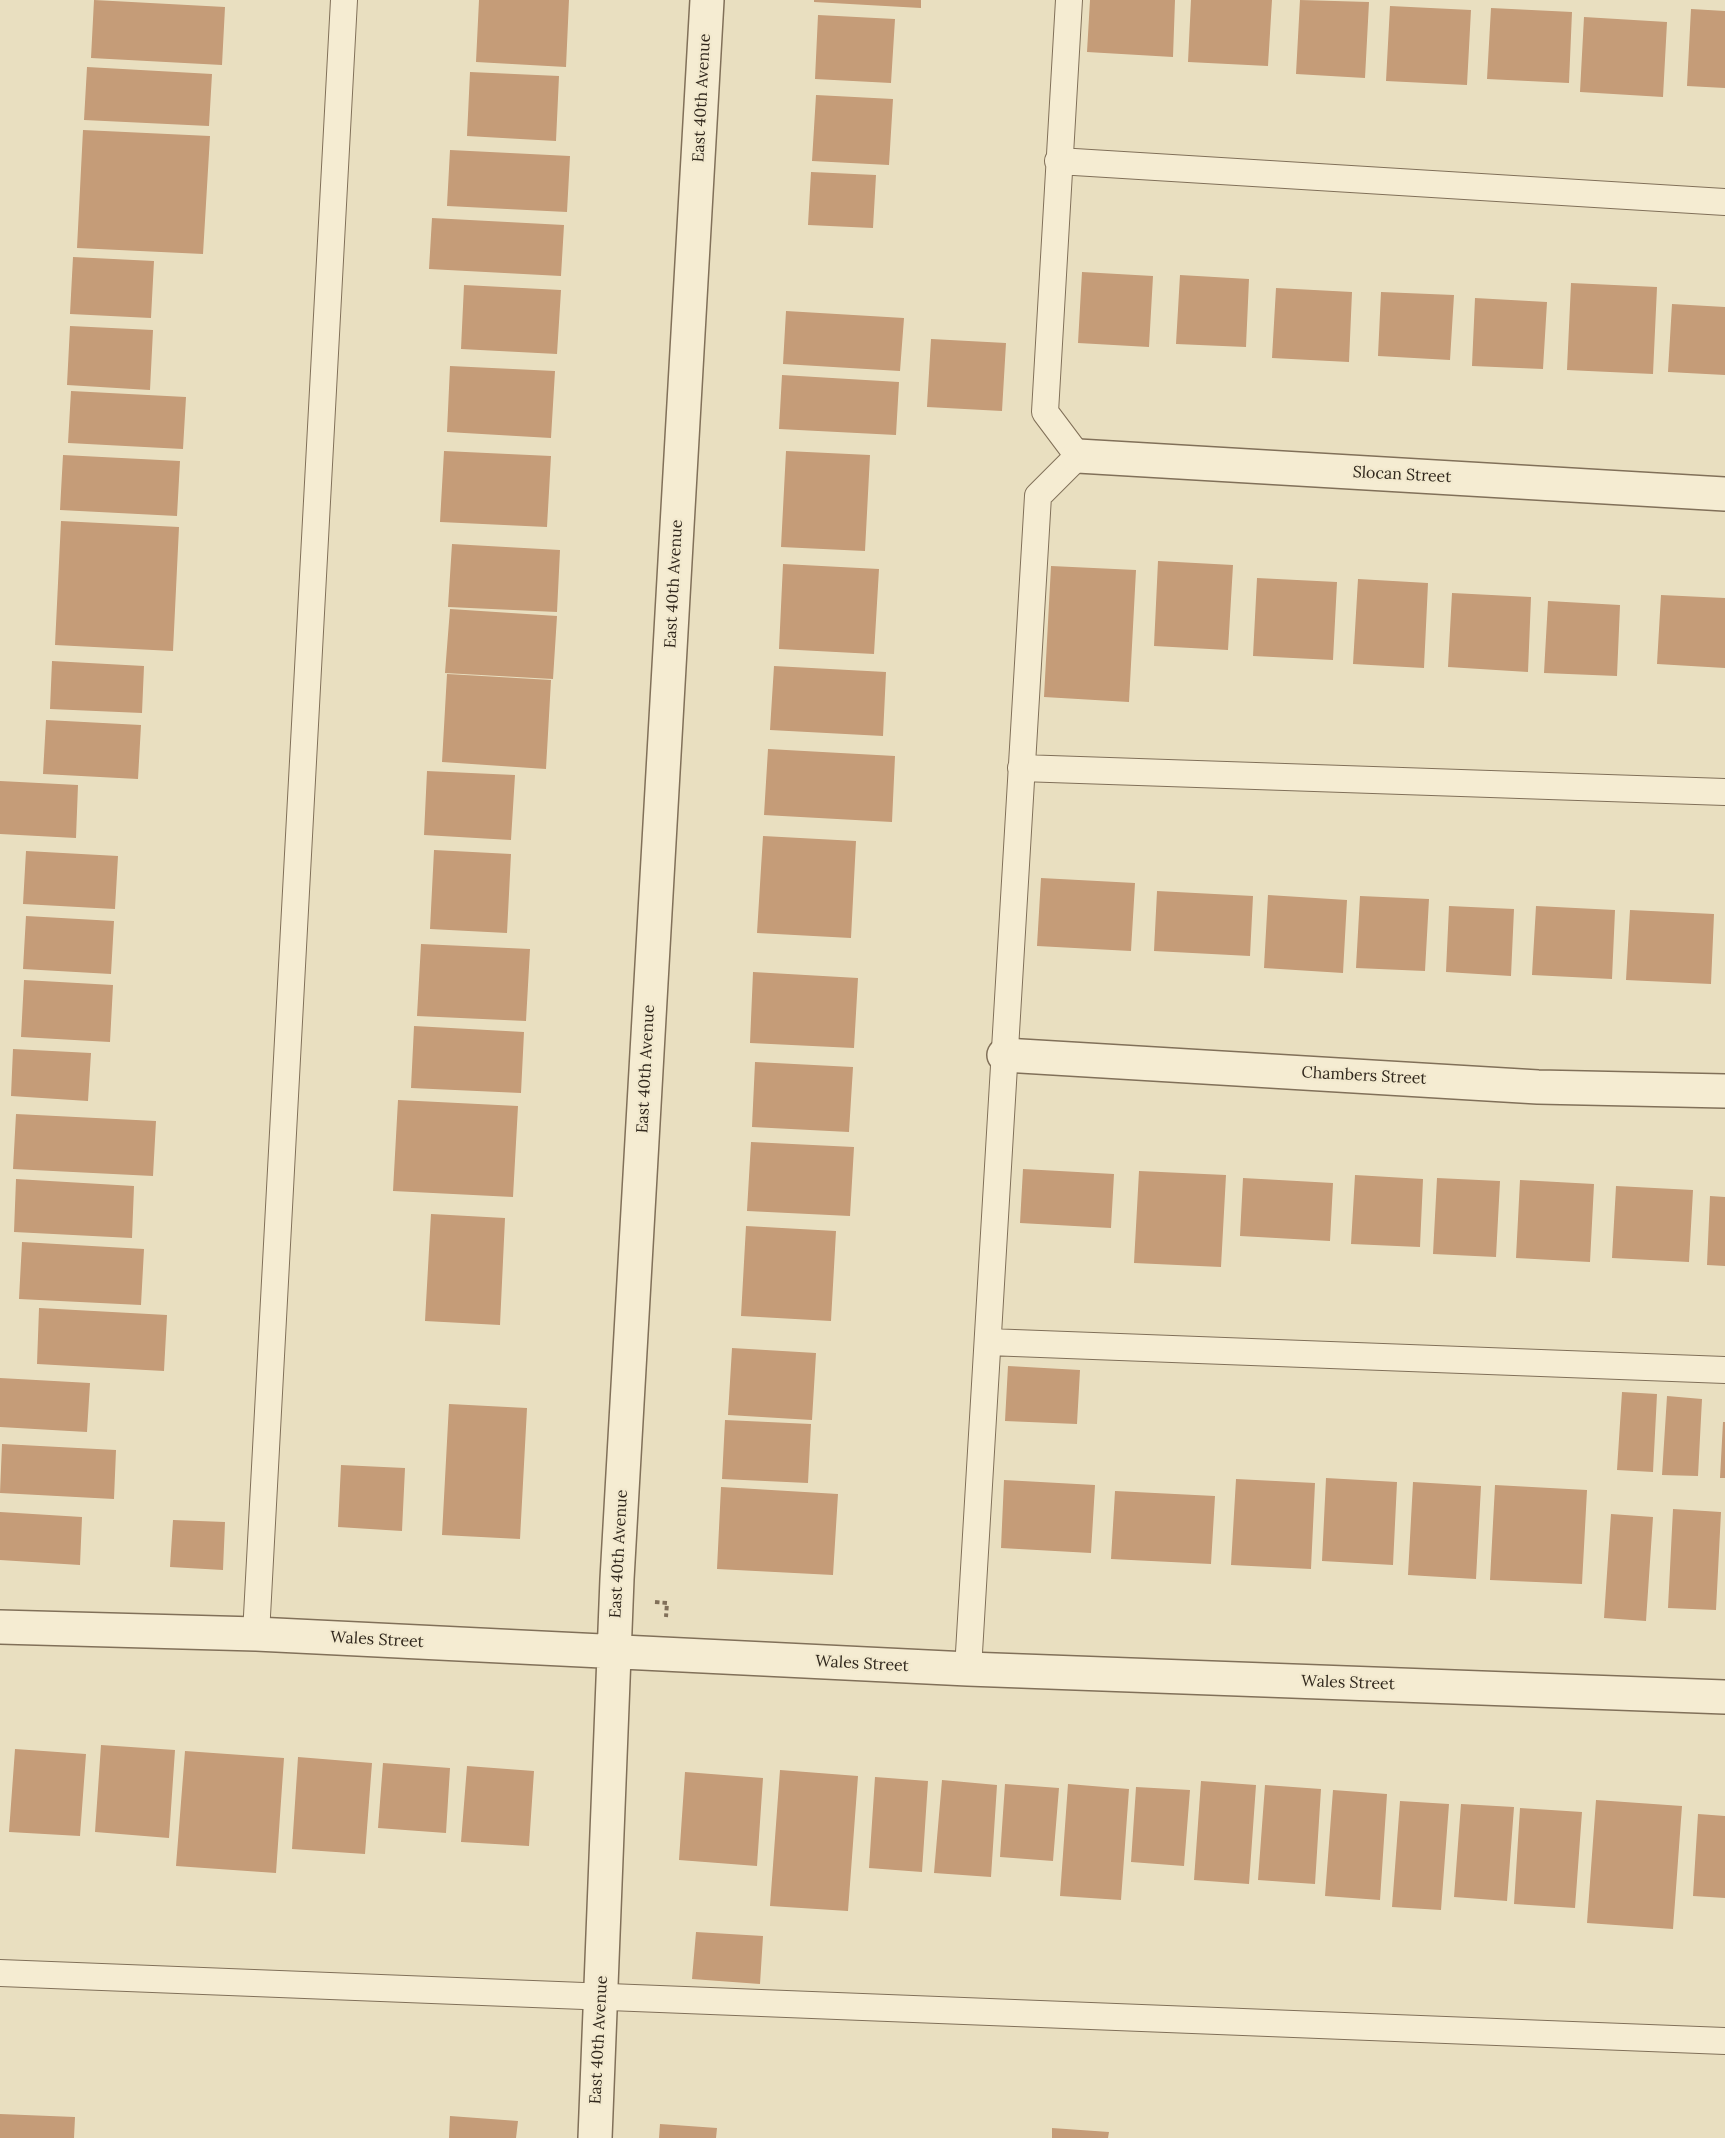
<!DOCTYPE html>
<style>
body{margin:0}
canvas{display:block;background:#e9dfc0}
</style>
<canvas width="1725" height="2138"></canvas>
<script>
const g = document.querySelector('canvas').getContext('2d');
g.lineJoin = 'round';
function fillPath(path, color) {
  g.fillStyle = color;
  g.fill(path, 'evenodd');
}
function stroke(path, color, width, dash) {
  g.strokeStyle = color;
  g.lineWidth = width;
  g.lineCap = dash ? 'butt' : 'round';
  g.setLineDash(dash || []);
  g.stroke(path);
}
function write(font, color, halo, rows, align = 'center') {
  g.font = font + ' Lora,serif';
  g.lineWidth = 4.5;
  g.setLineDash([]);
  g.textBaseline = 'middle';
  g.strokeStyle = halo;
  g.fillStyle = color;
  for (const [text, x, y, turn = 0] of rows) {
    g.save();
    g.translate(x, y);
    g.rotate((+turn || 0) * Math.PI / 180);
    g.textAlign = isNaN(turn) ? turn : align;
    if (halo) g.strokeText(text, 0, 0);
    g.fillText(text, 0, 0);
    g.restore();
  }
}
fillPath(new Path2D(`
 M94 0 225 7 222 65 91 58Z
 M479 0H569L566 67 476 62Z
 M814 0H921V8L814 2Z
 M1090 0H1175L1173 57 1087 52Z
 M1191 0H1272L1268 66 1188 62Z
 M1300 0 1369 2 1365 78 1296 74Z
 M1390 6 1471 10 1467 85 1386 81Z
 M1491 8 1572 12 1569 83 1487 79Z
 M1691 9 1725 11V88L1687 86Z
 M818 15 895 19 891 83 815 79Z
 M1584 17 1667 22 1663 97 1580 92Z
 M87 67 212 74 209 126 84 120Z
 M470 72 559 76 556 141 467 136Z
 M816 95 893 99 889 165 812 161Z
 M83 130 210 136 203 254 77 248Z
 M450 150 570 156 567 212 447 206Z
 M811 172 876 175 873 228 808 225Z
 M432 218 564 225 561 276 429 269Z
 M73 257 154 261 151 318 70 314Z
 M1082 272 1153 276 1149 347 1078 343Z
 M1180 275 1249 279 1246 347 1176 344Z
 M1571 283 1657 287 1653 374 1567 370Z
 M464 285 561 290 557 354 461 349Z
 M1276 288 1352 292 1349 362 1272 358Z
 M1381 292 1454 295 1450 360 1378 356Z
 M1475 298 1547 302 1543 369 1472 366Z
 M1672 304 1725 307V375L1668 372Z
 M786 311 904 318 900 371 783 364Z
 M70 326 153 330 150 390 67 385Z
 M931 339 1006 343 1002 411 927 407Z
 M450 366 555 371 551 438 447 432Z
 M782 375 899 382 896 435 779 429Z
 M71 391 186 397 183 449 68 443Z
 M444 451 551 456 547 527 440 522Z
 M786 451 870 455 865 551 781 547Z
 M63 455 180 461 177 516 60 510Z
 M61 521 179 527 173 651 55 645Z
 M452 544 560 550 557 612 448 607Z
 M1158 561 1233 565 1228 650 1154 646Z
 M783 564 879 569 874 654 779 649Z
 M1051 566 1136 570 1129 702 1044 697Z
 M1257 578 1337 582 1333 660 1253 656Z
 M1358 579 1428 583 1424 668 1353 664Z
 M1452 593 1531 597 1528 672 1448 667Z
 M1661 595 1725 598V668L1657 664Z
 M1548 601 1620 605 1617 676 1544 673Z
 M450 609 557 616 553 679 445 673Z
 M52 661 144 666 142 713 50 709Z
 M774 666 886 672 883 736 770 730Z
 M447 674 551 680 546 769 442 762Z
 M46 720 141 725 138 779 43 774Z
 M768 749 895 756 892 822 764 815Z
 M427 771 515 775 511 840 424 835Z
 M0 781 78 785 76 838 0 834Z
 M763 836 856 841 851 938 757 933Z
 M434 850 511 854 507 933 430 929Z
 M26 851 118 856 115 909 23 904Z
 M1041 878 1135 883 1131 951 1037 946Z
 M1157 891 1253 896 1250 956 1154 951Z
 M1268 895 1347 900 1343 973 1264 968Z
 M1360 896 1429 899 1425 971 1356 968Z
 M1449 906 1514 909 1511 976 1446 972Z
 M1536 906 1615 910 1612 979 1532 975Z
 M1630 910 1714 914 1711 984 1626 980Z
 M26 916 114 921 111 974 23 969Z
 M421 944 530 949 526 1021 417 1016Z
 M753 972 858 978 854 1048 750 1043Z
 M24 980 113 985 110 1042 21 1037Z
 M414 1026 524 1032 521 1093 411 1088Z
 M13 1049 91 1053 88 1101 11 1096Z
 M755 1062 853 1067 849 1132 752 1127Z
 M398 1100 518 1106 513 1197 393 1191Z
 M16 1114 156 1121 153 1176 13 1169Z
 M751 1142 854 1147 850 1216 747 1211Z
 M1023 1169 1114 1174 1111 1228 1020 1223Z
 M1139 1171 1226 1175 1221 1267 1134 1263Z
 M1355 1175 1423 1179 1420 1247 1351 1244Z
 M1243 1178 1333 1183 1330 1241 1240 1236Z
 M1437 1178 1500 1181 1496 1257 1433 1254Z
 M16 1179 134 1186 132 1238 14 1232Z
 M1520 1180 1594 1184 1590 1262 1516 1258Z
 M1616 1186 1693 1190 1689 1262 1612 1258Z
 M1710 1196 1725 1197V1266L1707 1265Z
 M431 1214 505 1218 500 1325 425 1321Z
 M746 1226 836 1231 831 1321 741 1316Z
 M22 1242 144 1249 141 1305 19 1299Z
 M39 1308 167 1315 164 1371 37 1364Z
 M732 1348 816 1353 812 1420 728 1415Z
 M1008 1366 1080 1370 1077 1424 1005 1421Z
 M0 1378 90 1383 87 1432 0 1427Z
 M1622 1392 1657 1394 1653 1472 1617 1470Z
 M1667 1396 1702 1399 1698 1476 1662 1475Z
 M449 1404 527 1408 520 1539 442 1535Z
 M725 1420 811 1424 808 1483 722 1479Z
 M1723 1422H1725V1478H1720Z
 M2 1444 116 1450 114 1499 0 1493Z
 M341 1465 405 1468 402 1531 338 1527Z
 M1326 1478 1397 1482 1393 1565 1322 1561Z
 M1236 1479 1315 1483 1311 1569 1231 1565Z
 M1004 1480 1095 1485 1091 1553 1001 1548Z
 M1413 1482 1481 1486 1476 1579 1408 1575Z
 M1495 1485 1587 1490 1582 1584 1490 1580Z
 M721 1487 838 1494 833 1575 717 1569Z
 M1115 1491 1215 1496 1211 1564 1111 1559Z
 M1673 1509 1721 1512 1716 1610 1668 1608Z
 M0 1512 82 1517 80 1565 0 1560Z
 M1611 1514 1653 1517 1646 1621 1604 1618Z
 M173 1520 225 1522 223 1570 170 1567Z
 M101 1745 175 1750 169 1838 95 1832Z
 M15 1749 86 1754 80 1836 9 1832Z
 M185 1751 284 1758 276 1873 176 1866Z
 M298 1757 372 1763 365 1854 292 1849Z
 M383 1763 450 1768 446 1833 378 1828Z
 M467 1766 534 1771 529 1846 461 1842Z
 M780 1770 858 1776 848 1911 770 1906Z
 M685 1772 763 1778 757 1866 679 1860Z
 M875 1777 928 1781 922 1872 869 1868Z
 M942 1780 997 1785 991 1877 934 1873Z
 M1201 1781 1256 1785 1249 1884 1194 1880Z
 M1005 1784 1059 1788 1053 1861 1000 1857Z
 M1068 1784 1129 1789 1121 1900 1060 1896Z
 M1265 1785 1321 1789 1315 1884 1258 1880Z
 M1136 1787 1190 1790 1184 1866 1131 1862Z
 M1333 1790 1387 1794 1380 1900 1325 1896Z
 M1596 1800 1682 1806 1673 1929 1587 1923Z
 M1400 1801 1449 1804 1441 1910 1392 1907Z
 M1461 1804 1514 1807 1507 1901 1454 1897Z
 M1520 1808 1582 1812 1575 1908 1514 1904Z
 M1698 1814 1725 1816V1898L1693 1896Z
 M696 1932 763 1936 760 1984 692 1979Z
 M0 2114 75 2117 74 2138H0Z
 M450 2116 518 2121 516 2138H449Z
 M660 2124 717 2128 716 2138H659Z
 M1052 2128 1109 2132 1108 2138H1052Z`), '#c59c78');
const service = new Path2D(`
 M1058 161 1725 202
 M1021 768 1725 792
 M988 1342 1725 1370
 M256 1634 344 0
 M968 1669 1038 496 1078 456 1045 412 1069 0
 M0 1973 1725 2041`);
const minor = new Path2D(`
 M1078 456 1725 494
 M1004 1055 1538 1087 1725 1091
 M0 1627 256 1634 968 1669 1725 1697
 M595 2138 617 1579 707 0`);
stroke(service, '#817059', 28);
stroke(minor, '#817059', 36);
stroke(new Path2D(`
 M655 1602 667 1603 666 1617`), '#817059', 4, [4.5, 3]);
stroke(service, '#f5ecd2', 26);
stroke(minor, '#f5ecd2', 33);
write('16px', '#31281d', '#f2e9ce', [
 ["East 40th Avenue",702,98,-87],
 ["Slocan Street",1402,475,3],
 ["East 40th Avenue",674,584,-87],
 ["East 40th Avenue",646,1069,-87],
 ["Chambers Street",1364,1076,3],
 ["East 40th Avenue",619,1554,-87],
 ["Wales Street",377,1640,3],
 ["Wales Street",862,1664,3],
 ["Wales Street",1348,1683,2],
 ["East 40th Avenue",599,2040,-87]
]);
</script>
